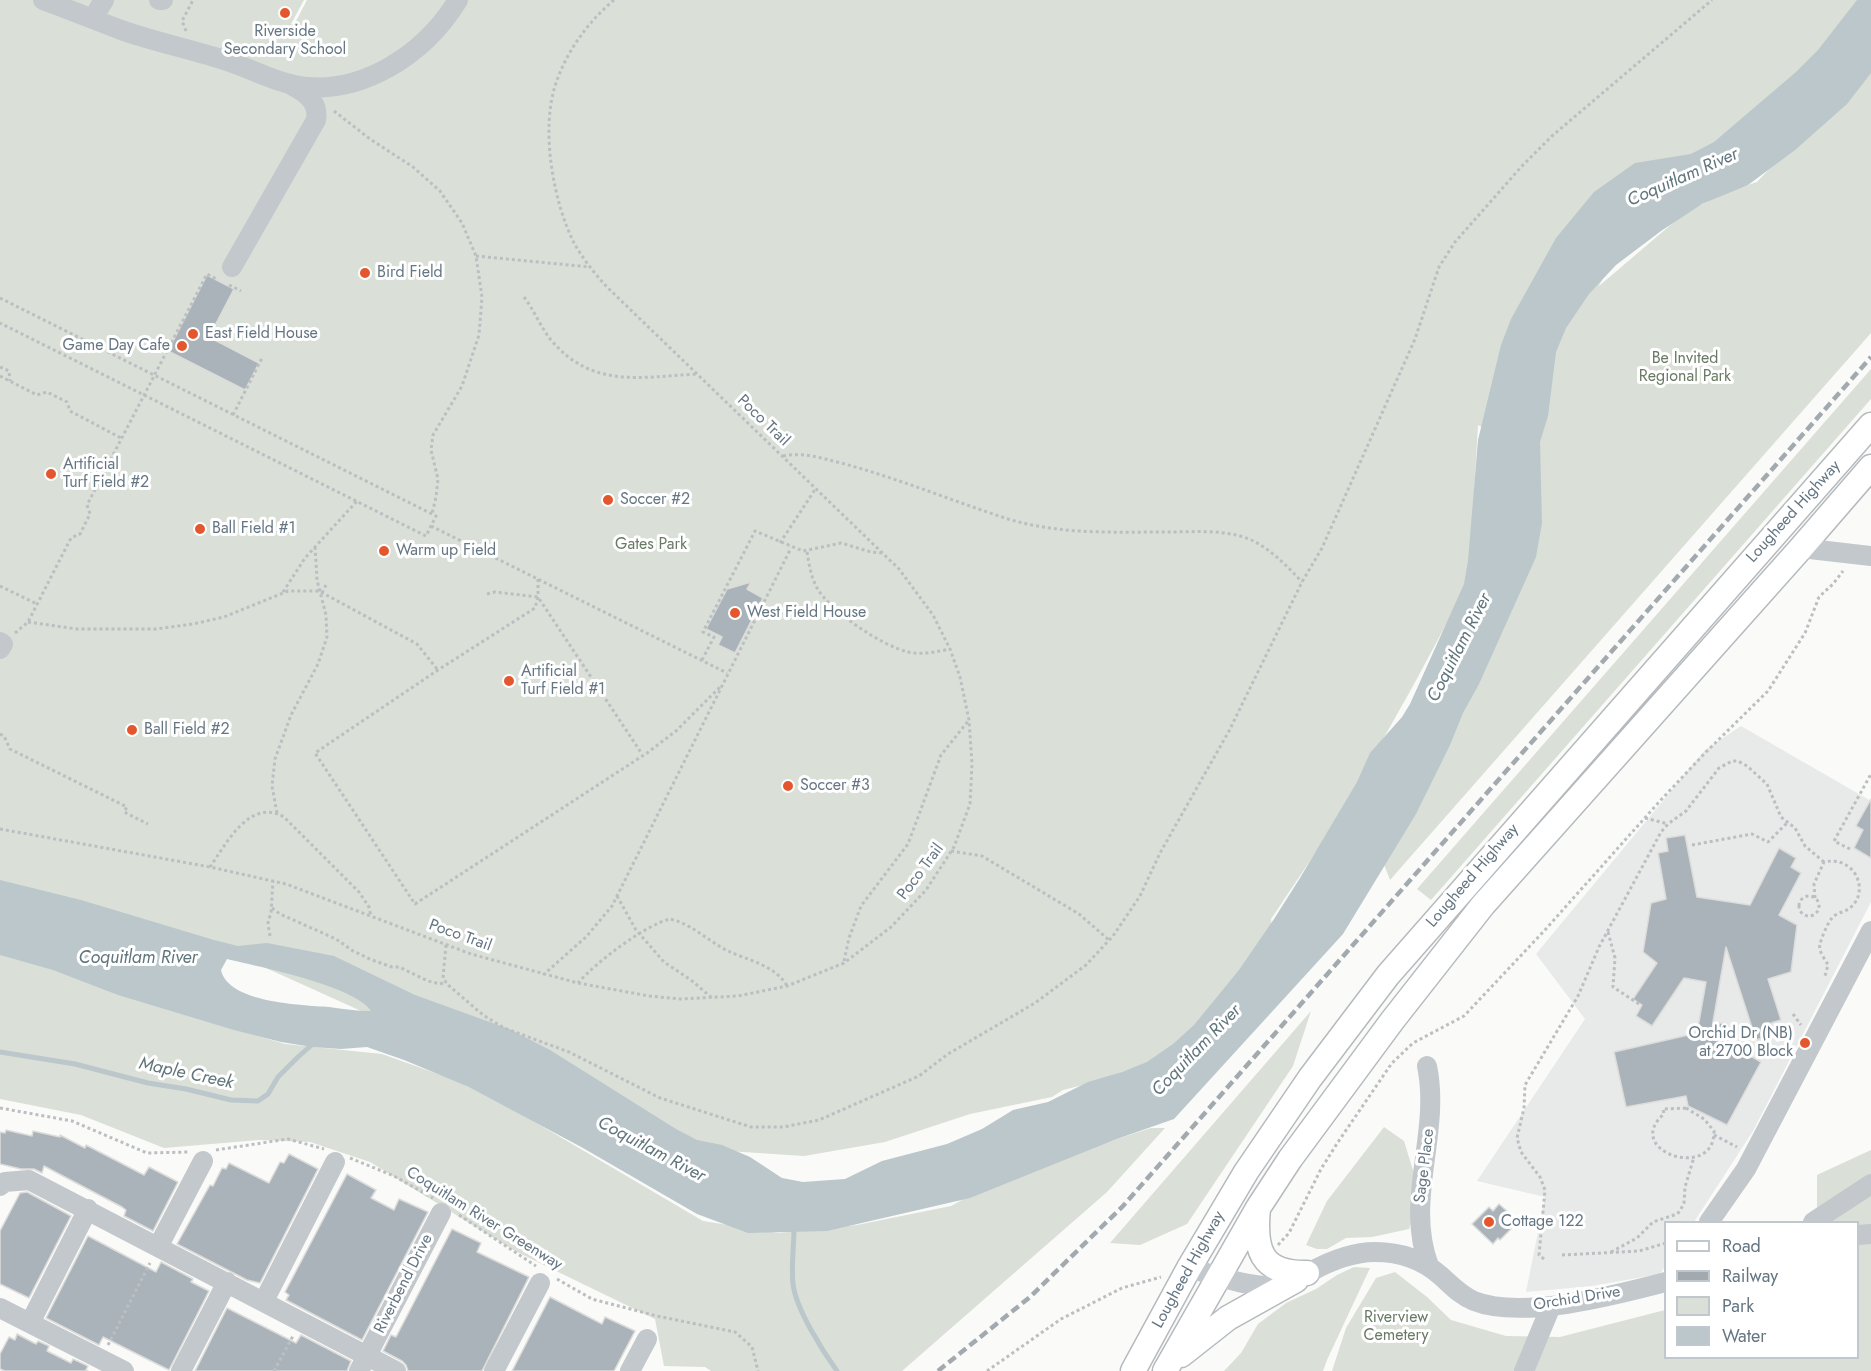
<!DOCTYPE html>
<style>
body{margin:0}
#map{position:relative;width:1871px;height:1371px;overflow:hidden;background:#fafaf8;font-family:Jost,sans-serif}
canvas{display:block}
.legend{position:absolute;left:1664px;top:1221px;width:195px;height:138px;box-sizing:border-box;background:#fff;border:2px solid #c1c8cd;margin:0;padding:8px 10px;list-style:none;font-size:18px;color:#657683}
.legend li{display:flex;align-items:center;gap:12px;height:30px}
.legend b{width:30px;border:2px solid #c1c8cd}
</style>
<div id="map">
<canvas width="1871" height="1371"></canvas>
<ul class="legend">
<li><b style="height:8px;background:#fff"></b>Road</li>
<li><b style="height:8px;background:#a2aab0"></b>Railway</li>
<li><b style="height:16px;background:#dadfd7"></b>Park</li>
<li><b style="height:16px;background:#bbc7cb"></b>Water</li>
</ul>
</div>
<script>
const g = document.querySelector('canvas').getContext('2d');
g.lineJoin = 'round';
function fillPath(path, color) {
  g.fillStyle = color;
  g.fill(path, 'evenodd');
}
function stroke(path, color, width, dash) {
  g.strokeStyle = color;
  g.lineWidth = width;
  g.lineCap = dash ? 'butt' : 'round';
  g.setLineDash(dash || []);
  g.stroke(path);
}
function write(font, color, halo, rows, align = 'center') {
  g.font = font + ' Jost,sans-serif';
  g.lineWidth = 6;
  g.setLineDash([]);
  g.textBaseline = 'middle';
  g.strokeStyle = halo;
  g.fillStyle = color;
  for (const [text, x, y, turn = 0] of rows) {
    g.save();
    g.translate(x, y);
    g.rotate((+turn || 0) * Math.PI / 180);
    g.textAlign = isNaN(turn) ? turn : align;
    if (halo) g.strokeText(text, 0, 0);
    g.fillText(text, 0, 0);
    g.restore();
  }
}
fillPath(new Path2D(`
 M1741 726 1871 801V811L1866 809 1856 826 1863 830 1854 848 1871 858V902L1753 1131 1694 1222H1666L1665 1266 1660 1274 1592 1286 1526 1292 1545 1197 1477 1181 1585 1019 1536 954 1705 750Z`), '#e8e9e9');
fillPath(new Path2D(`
 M0 0H304L291 24 294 25 307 0H1871V18L1832 57 1615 252 1599 286 1687 211 1733 190 1757 182 1774 164 1830 115 1871 63V333L1390 880 1380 854 1268 982 1273 956 1235 981 1230 989 1186 1039 1149 1062 1095 1082 1063 1090 1052 1097 970 1114 885 1142 804 1156 728 1151 640 1137 204 940 174 934 0 883ZM1478 425 1526 449 1521 475 1483 457 1474 495ZM1450 617 1445 636 1423 688 1383 758 1367 811 1359 828 1318 896 1274 956 1271 919 1338 819 1413 686Z
 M1871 369V399L1431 900 1417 889Z
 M0 952 22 958 143 1002 285 1044 382 1054 477 1088 703 1221 778 1233 857 1225 951 1206 1012 1173 1151 1128H1165L1107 1192 902 1371H711L705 1367 664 1366 655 1319 515 1251 370 1162 310 1142 259 1140 164 1148 81 1115 0 1099Z
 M1311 1011 1293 1066 1187 1224 1140 1245 1110 1243Z
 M1384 1127 1404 1141 1416 1180 1413 1215 1409 1229 1372 1237 1346 1238 1327 1249H1317L1306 1245 1327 1201Z
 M1871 1150V1371H1332L1346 1328 1376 1278 1395 1272 1427 1297 1451 1320 1506 1336 1560 1337 1665 1310 1666 1358H1858V1222H1805L1817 1215V1175Z
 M1354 1267 1370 1268 1327 1360 1323 1371H1224L1241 1353 1258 1324 1286 1303 1316 1289 1337 1275Z`), '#dadfd7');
fillPath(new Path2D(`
 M1857 0H1871V73L1847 104 1795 150 1748 185 1702 204 1661 231 1616 265 1589 294 1566 328 1556 352 1548 416 1540 442 1542 523 1536 557 1479 684 1463 713 1450 745 1416 814 1343 934 1174 1119 1114 1140 970 1198 827 1231 748 1233 697 1214 583 1148 469 1087 404 1060 367 1047 341 1049 312 1047 281 1042 234 1030 118 995 53 970 0 955V880L81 900 214 940 238 946 267 943 334 956 415 995 509 1029 550 1050 676 1129 697 1140 722 1145 750 1157 782 1178 803 1182 845 1179 882 1161 947 1144 982 1129 1013 1110 1048 1102 1088 1082 1122 1072 1147 1062 1173 1044 1194 1025 1239 970 1274 919 1300 878 1357 782 1370 753 1402 717 1410 704 1464 584 1468 561 1478 440 1501 345 1511 319 1556 238 1594 192 1635 163 1691 154 1714 142 1796 72 1818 50ZM227 959C256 966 356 986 371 1011 357 1011 343 1009 329 1007 302 1005 228 1003 221 970Z`), '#bbc7cb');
stroke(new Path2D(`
 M0 1052 75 1064 148 1083 186 1089 231 1100 258 1101 268 1094 278 1077 298 1057 315 1042
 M794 1228C794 1246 791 1266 793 1284 796 1309 822 1350 837 1371`), '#bbc7cb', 5);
const building = new Path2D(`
 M207 275 234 289 209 337 259 363 245 390 168 351Z
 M751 582 747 589 763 598 735 653 718 645 722 637 706 629 727 589Z
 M1871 799V858L1854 848 1863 830 1856 826Z
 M1685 835 1697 897 1750 905 1779 848 1796 858 1791 867 1801 873 1779 915 1797 925 1791 972 1768 979 1781 1020 1771 1023 1773 1035 1756 1040 1726 947 1713 1022 1727 1024 1725 1041 1761 1062 1727 1125 1688 1106 1686 1096 1626 1107 1614 1052 1697 1033 1706 982 1684 978 1652 1026 1636 1016 1642 1005 1633 999 1657 963 1643 952 1651 903 1666 899 1658 853 1668 851 1666 838Z
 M6 1130 32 1136 33 1131 60 1137V1135L85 1148 86 1145 144 1175 149 1167 178 1182 153 1231 124 1216 126 1210 122 1207 44 1166 42 1173 34 1169H21L0 1164V1132L5 1133Z
 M289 1154 318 1169 260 1283 247 1280 177 1244 210 1185 213 1186 222 1168 226 1169 229 1163 269 1183 280 1162 284 1163Z
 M347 1174 376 1190 371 1198 394 1210 399 1199 428 1212 362 1340 286 1300 289 1295 285 1292Z
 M27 1192 71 1216 29 1298 0 1284V1231L20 1193Z
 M1499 1204 1509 1213 1502 1220 1511 1229 1500 1240 1498 1238 1493 1244 1472 1224 1489 1207 1493 1211Z
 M452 1229 481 1243 477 1252 529 1277 482 1371H408L406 1365 402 1361 383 1351 391 1335 396 1337Z
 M88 1236 156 1272 161 1262 193 1279 191 1282 209 1291 169 1370 103 1337 99 1345 46 1318Z
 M550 1297 602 1324 605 1317 635 1331 614 1371H512Z
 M227 1308 296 1343 301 1335 351 1361 347 1371H195Z
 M17 1334 36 1344 38 1341 49 1346 47 1351 71 1363 73 1359 88 1366 86 1370 88 1371H5L0 1369V1354L9 1337 15 1340Z`);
fillPath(building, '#aab3b9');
stroke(building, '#dcdcda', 1.5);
const major = new Path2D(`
 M1258 1208C1254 1249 1260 1274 1307 1273
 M1181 1355 1228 1318 1296 1280
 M1133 1371 1189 1268 1246 1172 1310 1078 1388 975 1871 425
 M1165 1371 1258 1208 1290 1159 1392 1021 1483 905 1801 548 1871 467`);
stroke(major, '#b5babe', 27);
stroke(new Path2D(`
 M186 31 182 21 193 0
 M334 111 370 139 413 167 440 191 462 223 476 256 482 297 479 335 462 386 433 435 431 450 438 479 436 497 432 514
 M476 256 590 267
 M229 285 241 291
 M524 297C534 310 540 326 551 340 592 389 641 377 697 374
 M0 298 436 516 426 536 0 323
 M0 367 9 371 10 381
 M0 376 37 395 47 392 67 402 70 411 121 438
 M233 415 263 356
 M783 456C804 452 821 458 841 463 897 478 950 500 1005 518 1058 535 1114 532 1168 532 1194 532 1224 529 1249 539 1270 548 1287 566 1302 582
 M431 526 727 673
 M780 543 816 488
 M807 552C809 564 811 577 817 588 830 611 882 646 908 652 922 655 936 652 950 649
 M538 579V597L535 608 438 670 315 753 415 904 647 753 676 731 721 686
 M0 586 37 604
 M283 592 305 558 357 501
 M322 593 326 585
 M487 594 495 592 538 597 642 754
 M28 622 77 629H156L193 624 224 617 288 591H319L417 644 437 669
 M15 633 28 622 71 538 80 534 90 514 87 505 207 274 218 280
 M702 660 714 637 703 632 755 531 803 551 841 543 871 552 883 553
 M0 734 4 736 10 749 127 807 124 812 148 824
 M277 813 272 786 275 759 291 715 318 664 327 637 326 615 317 580 315 546
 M1645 818 1668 824
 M0 829 210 867 286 884 471 954 578 983 649 996 680 999 738 996 787 986 844 963 891 927 926 890 954 847 970 804 972 764 969 720 960 677 950 649 933 615 899 569 607 287C595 274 583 259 574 243 553 201 541 131 555 86 566 52 587 23 614 0
 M1692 845 1752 834 1768 842 1787 823
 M1850 849 1834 841 1871 774
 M951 851 982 856 1079 914 1109 940
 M210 867C226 844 250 797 284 817L359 892 369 907 371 916
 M617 896 636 930 664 962 691 980 712 998
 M1799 906a10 10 0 1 1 20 0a10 10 0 1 1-20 0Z
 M1815 898 1814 884 1824 862C1834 860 1842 861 1850 868 1861 877 1863 896 1852 906 1847 912 1837 912 1832 918 1827 924 1822 937 1820 944 1818 951 1825 959 1828 965L1825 976
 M272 908 280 914 336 939 353 951 372 960 392 967H399L428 981 440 984 446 982
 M1608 932 1615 958 1613 987 1639 1004
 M270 936 268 923 271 912 273 881
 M446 945 443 978 447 984 483 1015 504 1028 569 1052 660 1098 751 1127H783L819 1120 919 1076 948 1054 1035 1003 1086 965 1113 936 1140 896 1160 853 1229 731 1302 582 1322 548 1415 339 1439 267 1455 242 1521 167 1552 136 1712 0
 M844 961 849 938 861 906 908 844 941 755 969 720
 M543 975 586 937 612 906 791 548
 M578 983C595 963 645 925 670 919 692 924 708 941 728 951 747 960 775 965 787 986
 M1793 1014 1801 1025
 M0 1108 72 1121 147 1153 188 1152
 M1686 1108 1704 1119 1714 1131C1715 1182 1621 1151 1664 1114L1663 1109Z
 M1714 1135 1737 1147
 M216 1150 288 1139 324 1149
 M350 1158 394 1176 433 1198
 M459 1215 536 1266
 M1278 1245 1289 1233 1321 1169 1338 1142 1392 1063 1413 1043 1464 1016 1544 931 1659 802 1705 753 1768 691 1805 633 1819 597 1833 584 1843 571
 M1611 1252 1637 1238 1653 1222 1677 1214 1680 1211 1684 1203 1685 1187 1694 1157
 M1562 1255 1639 1251 1666 1243
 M1544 1259 1539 1255 1545 1190 1540 1177 1521 1152 1517 1138 1524 1108 1525 1085 1578 996 1599 947 1661 832 1668 824 1686 811 1719 768 1732 761H1738L1747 766 1767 784 1781 817 1795 828 1805 846 1824 862
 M557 1279 592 1299 657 1316 735 1332 752 1347 758 1371
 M108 1345 150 1263
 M274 1371 293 1336
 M987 1371 1061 1319 1122 1288 1161 1277`), '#bbbfc2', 3, [3, 3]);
stroke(new Path2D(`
 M43 0C71 10 97 21 124 31 156 42 189 49 221 59 246 66 269 80 294 85 360 98 425 54 458 0
 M159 0H163
 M93 18 104 0
 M232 267 316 120C319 103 307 93 293 86
 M1801 548 1871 556
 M0 642 3 644 0 649
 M1427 1066C1441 1133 1404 1200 1429 1266
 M0 1186 5 1182 29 1180 396 1371
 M1709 1222 1746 1169 1871 931
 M1813 1222 1871 1184
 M1858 1235 1871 1234
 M158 1247 203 1161
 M1189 1268C1216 1275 1258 1292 1286 1284 1295 1282 1302 1276 1310 1272 1330 1261 1352 1252 1375 1252 1401 1252 1422 1259 1441 1276 1451 1285 1461 1296 1474 1301 1522 1320 1616 1295 1666 1282
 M264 1301 335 1162
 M0 1308 124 1371
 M30 1323 88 1209
 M181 1371 227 1282
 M359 1371 441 1213
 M494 1371 540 1283
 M630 1371 647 1339
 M1524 1371 1551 1306`), '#c3c8cc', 20);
stroke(major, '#fff', 24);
stroke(new Path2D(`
 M938 1371 1030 1297 1123 1206 1871 357`), '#a2aab0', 4.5, [9, 4.5]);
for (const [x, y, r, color] of [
 [285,13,6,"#e4572e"],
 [365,273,6,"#e4572e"],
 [193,334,6,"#e4572e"],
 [182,346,6,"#e4572e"],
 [51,474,6,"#e4572e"],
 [608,500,6,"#e4572e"],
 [200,529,6,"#e4572e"],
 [384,551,6,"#e4572e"],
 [735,613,6,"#e4572e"],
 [509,681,6,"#e4572e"],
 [132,730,6,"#e4572e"],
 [788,786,6,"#e4572e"],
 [1805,1043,6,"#e4572e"],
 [1489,1222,6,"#e4572e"]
]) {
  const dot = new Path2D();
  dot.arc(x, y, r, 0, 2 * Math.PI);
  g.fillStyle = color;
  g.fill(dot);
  stroke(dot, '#fff', 2);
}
write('16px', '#657683', '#fff', [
 ["Riverside",285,32,"center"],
 ["Secondary School",285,50,"center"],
 ["Bird Field",377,273],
 ["East Field House",205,334],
 ["Game Day Cafe",170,346,"right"],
 ["Artificial",63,465],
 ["Turf Field #2",63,483],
 ["Soccer #2",620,500],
 ["Ball Field #1",212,529],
 ["Warm up Field",396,551],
 ["West Field House",747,613],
 ["Artificial",521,672],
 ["Turf Field #1",521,690],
 ["Ball Field #2",144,730],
 ["Soccer #3",800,786],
 ["Orchid Dr (NB)",1793,1034,"right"],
 ["at 2700 Block",1793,1052,"right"],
 ["Cottage 122",1501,1222]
], 'left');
write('16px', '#687a64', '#fff', [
 ["Be Invited",1685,359],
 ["Regional Park",1685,377],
 ["Gates Park",651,545],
 ["Riverview",1396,1318],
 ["Cemetery",1396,1336]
]);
write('16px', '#657683', '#fff', [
 ["Poco Trail",763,421,44],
 ["Lougheed Highway",1794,512,-48],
 ["Poco Trail",921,872,-53],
 ["Lougheed Highway",1473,876,-49],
 ["Poco Trail",460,936,20],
 ["Sage Place",1425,1166,-83],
 ["Coquitlam River Greenway",484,1219,32],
 ["Lougheed Highway",1189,1270,-61],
 ["Riverbend Drive",404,1284,-63],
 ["Orchid Drive",1577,1299,-9]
]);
write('italic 18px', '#60757c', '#fff', [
 ["Coquitlam River",1683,178,-24],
 ["Coquitlam River",1460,648,-63],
 ["Coquitlam River",138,959],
 ["Coquitlam River",1197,1051,-46],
 ["Maple Creek",186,1074,12],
 ["Coquitlam River",651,1150,28]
]);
</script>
